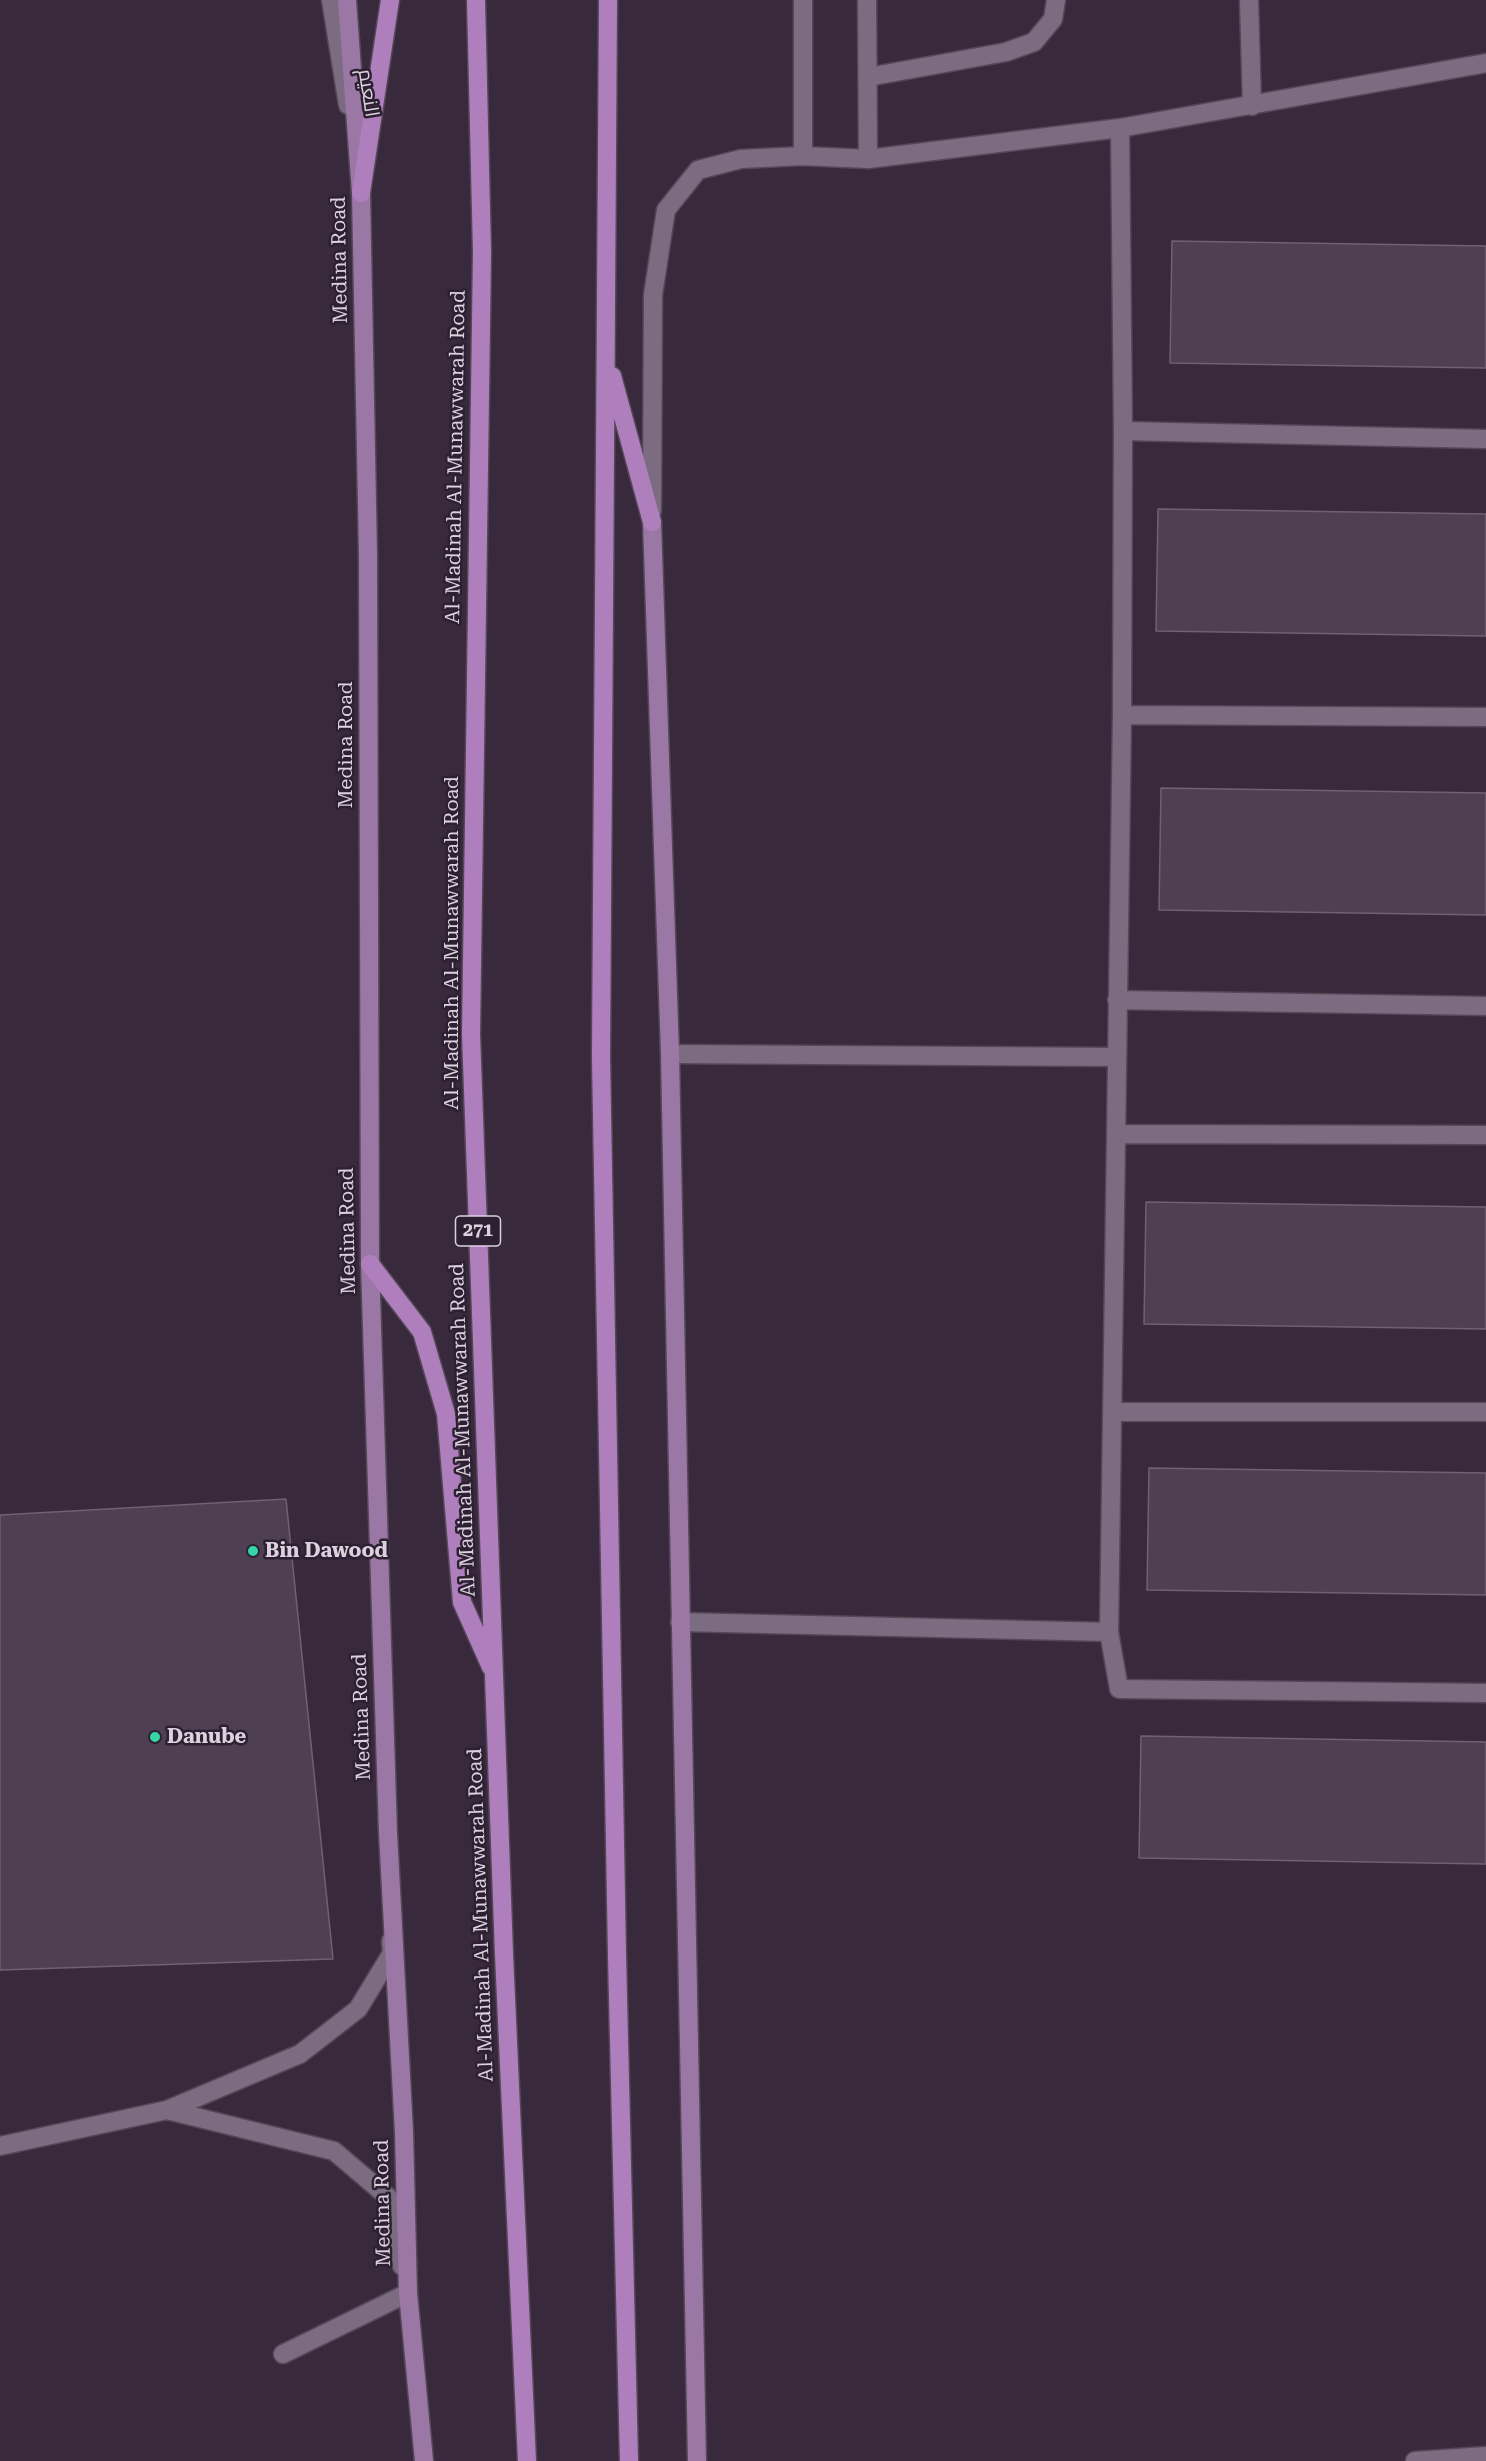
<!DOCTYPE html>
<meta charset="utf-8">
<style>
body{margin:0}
canvas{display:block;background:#38293c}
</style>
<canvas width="1486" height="2461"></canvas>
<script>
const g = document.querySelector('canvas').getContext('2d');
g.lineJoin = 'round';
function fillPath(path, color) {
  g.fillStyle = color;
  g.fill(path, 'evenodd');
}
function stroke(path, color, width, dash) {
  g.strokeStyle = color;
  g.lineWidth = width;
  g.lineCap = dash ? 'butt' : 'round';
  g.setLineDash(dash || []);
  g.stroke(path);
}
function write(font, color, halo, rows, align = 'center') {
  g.font = font + ' "Roboto Serif",Cairo,serif';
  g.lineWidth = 5;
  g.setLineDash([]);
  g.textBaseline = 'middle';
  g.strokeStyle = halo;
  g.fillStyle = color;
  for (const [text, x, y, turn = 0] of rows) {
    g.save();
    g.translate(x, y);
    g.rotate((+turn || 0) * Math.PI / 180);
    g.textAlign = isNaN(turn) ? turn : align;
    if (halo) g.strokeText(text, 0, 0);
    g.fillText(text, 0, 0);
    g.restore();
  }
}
const building = new Path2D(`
 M1172 241 1486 246V368L1170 363Z
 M1158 509 1486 514V636L1156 631Z
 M1161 788 1486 793V915L1159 910Z
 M1146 1202 1486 1207V1329L1144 1324Z
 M1149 1468 1486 1473V1595L1147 1590Z
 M286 1499 333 1959 0 1970V1515Z
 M1141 1736 1486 1742V1864L1139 1858Z`);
fillPath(building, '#4e3f53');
stroke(building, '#706075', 1.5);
const lane = new Path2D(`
 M868 77 1006 52 1034 42 1053 19 1056 0
 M283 2354 408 2293
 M1415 2461 1486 2456`);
const street = new Path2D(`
 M803 0V156L868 159 1120 128 1486 63
 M1249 0 1252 106
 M1123 431 1486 439
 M652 511 653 295 666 210 698 170 741 159 803 156
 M1122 715 1486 717
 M1117 1000 1486 1006
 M670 1054 1116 1057
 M1116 1134 1486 1135
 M1112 1412H1486
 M680 1622 1109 1632 1122 715 1123 431 1120 128
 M1109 1632 1119 1689 1486 1693
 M167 2110 334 2151 388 2197 402 2266
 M0 2146 167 2110 300 2054 358 2009 392 1953 391 1941`);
const secondary = new Path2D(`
 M331 0 348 105
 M867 0 868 159`);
const primary = new Path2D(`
 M347 0 361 193 368 555 370 1264 388 1833 404 2132 408 2293 424 2461
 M652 522 670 1054 697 2461`);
const highway = new Path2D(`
 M476 0 482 252 471 1034 504 1954 527 2461
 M608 0 601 1057 617 1955 629 2461
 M361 193 390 0
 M612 376 652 522
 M370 1264 422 1332 446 1414 462 1602 491 1667`);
stroke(lane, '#544857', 21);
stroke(street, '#544857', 21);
stroke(secondary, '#544857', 21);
stroke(primary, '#544857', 21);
stroke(highway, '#544857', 21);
stroke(lane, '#7c6c81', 18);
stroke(street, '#7c6c81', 18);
stroke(secondary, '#7c6c81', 18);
stroke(primary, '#9b77a5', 18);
stroke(highway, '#af7fbd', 18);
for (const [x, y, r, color] of [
 [253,1551,6,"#37d4a6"],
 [155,1737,6,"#37d4a6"]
]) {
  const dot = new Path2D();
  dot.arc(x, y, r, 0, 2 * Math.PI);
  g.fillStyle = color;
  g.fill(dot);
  stroke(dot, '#2d2032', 2);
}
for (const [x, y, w] of [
 [478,1231,45]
]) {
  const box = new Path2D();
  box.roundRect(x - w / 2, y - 15, w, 30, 4.5);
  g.fillStyle = '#2d2032';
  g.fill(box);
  stroke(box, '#dbd2de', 1.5);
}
write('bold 18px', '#dbd2de', null, [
 ["271",478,1231]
]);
write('20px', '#dbd2de', '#2d2032', [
 ["النعيم",368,93,81],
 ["Medina Road",340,260,-91],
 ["Al-Madinah Al-Munawwarah Road",456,457,-89],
 ["Medina Road",346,745,-90],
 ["Al-Madinah Al-Munawwarah Road",452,943,-90],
 ["Medina Road",348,1231,-91],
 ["Al-Madinah Al-Munawwarah Road",463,1430,-92],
 ["Medina Road",362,1717,-92],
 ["Al-Madinah Al-Munawwarah Road",481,1915,-92],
 ["Medina Road",383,2203,-91]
]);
write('bold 20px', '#dbd2de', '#2d2032', [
 ["Bin Dawood",265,1551],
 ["Danube",167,1737]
], 'left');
</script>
